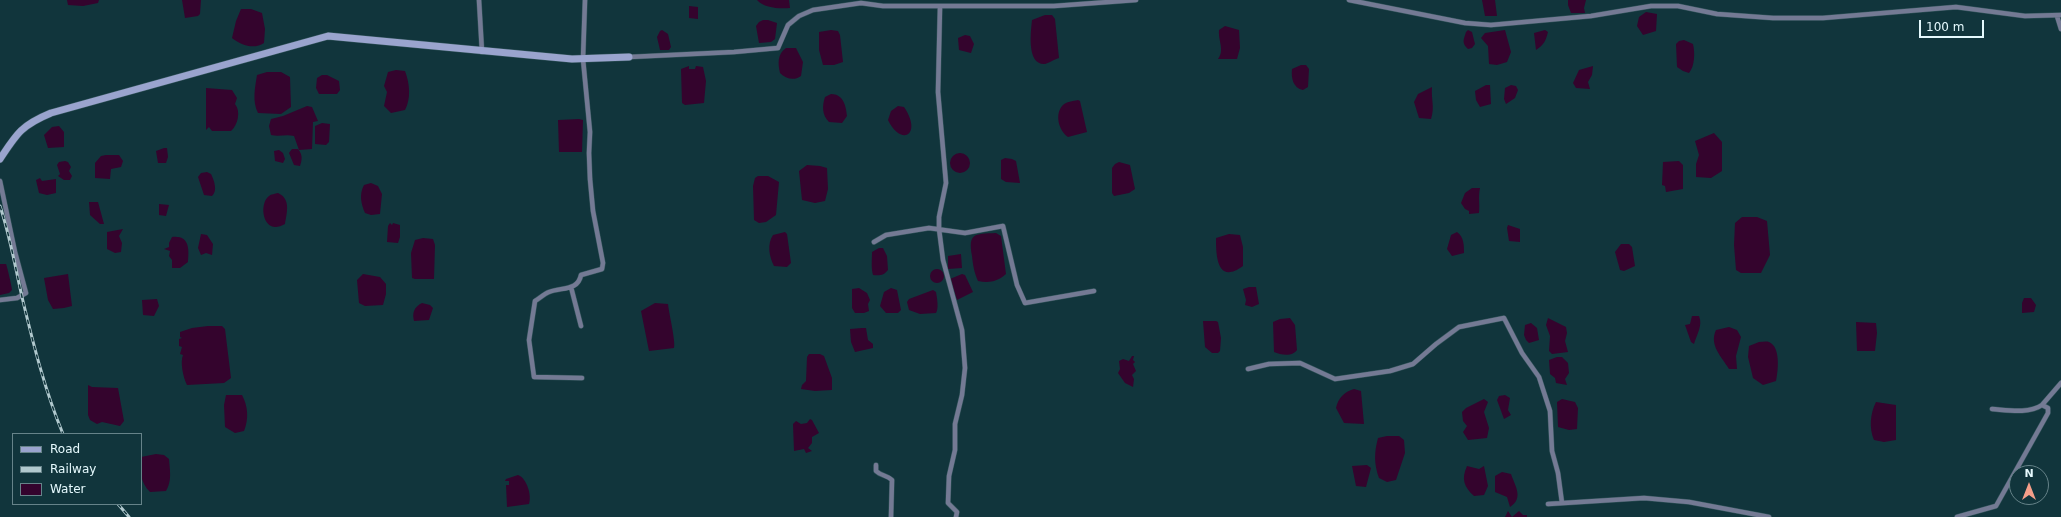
<!DOCTYPE html>
<style>
body{margin:0}
#map{position:relative;width:2061px;height:517px;overflow:hidden;background:#11353c;font-family:"DejaVu Sans",sans-serif}
canvas{display:block}
.legend{position:absolute;left:12px;top:433px;width:130px;height:72px;box-sizing:border-box;background:#11353c;border:1px solid #668389;margin:0;padding:5px 7px;list-style:none;font-size:12px;color:#e5f9fd}
.legend li{display:flex;align-items:center;gap:8px;height:20px}
.legend b{width:20px;border:1px solid #668389}
.north{position:absolute;left:2009px;top:465px;width:40px;height:40px;box-sizing:border-box;background:#11353c;border:1px solid #668389;border-radius:50%;rotate:0deg;font-size:11px;font-weight:700;line-height:16px;text-align:center;color:#e5f9fd}
.north::after{content:'';display:block;margin:auto;width:14px;height:18px;background:#f49e89;clip-path:polygon(50% 0,100% 100%,50% 72%,0 100%)}
.scale{position:absolute;left:1919px;top:20px;width:65px;height:18px;box-sizing:border-box;border:2px solid #e5f9fd;border-top:0;padding-left:5px;font-size:12px;line-height:14px;white-space:nowrap;color:#e5f9fd;-webkit-text-stroke:3px #11353c;paint-order:stroke}
</style>
<div id="map">
<canvas width="2061" height="517"></canvas>
<ul class="legend">
<li><b style="height:5px;background:#9aa4ce"></b>Road</li>
<li><b style="height:5px;background:#b1c9ce"></b>Railway</li>
<li><b style="height:11px;background:#34042d"></b>Water</li>
</ul>
<div class="north">N</div>
<div class="scale">100 m</div>
</div>
<script>
const g = document.querySelector('canvas').getContext('2d');
g.lineJoin = 'round';
function fillPath(path, color) {
  g.fillStyle = color;
  g.fill(path, 'evenodd');
}
function stroke(path, color, width, dash) {
  g.strokeStyle = color;
  g.lineWidth = width;
  g.lineCap = dash ? 'butt' : 'round';
  g.setLineDash(dash || []);
  g.stroke(path);
}
fillPath(new Path2D(`
 M67 0H99L98 3 83 6 68 5Z
 M182 0H201L200 14 198 16 185 18Z
 M757 0H789L790 8C779 9 764 8 757 0Z
 M1482 0H1495L1497 16H1485Z
 M1568 0H1586L1584 8 1585 13H1571L1568 5Z
 M689 6 698 7V19L689 18Z
 M241 9H251L262 13 265 29 264 43C254 50 241 45 232 38L236 21Z
 M1646 12 1657 14 1656 31 1643 35 1637 26 1639 17Z
 M1045 15H1052L1055 19 1059 58C1055 59 1049 63 1045 64 1026 65 1031 31 1032 20Z
 M763 20H768L777 23 775 39 771 42 759 43 756 26 759 22Z
 M1225 26 1239 30 1240 48 1237 59H1218C1225 50 1218 41 1219 30Z
 M662 30 668 34 671 47 669 50H660L657 37 660 31Z
 M831 30 838 31 840 35 843 62 834 65H823L819 50V32Z
 M1468 30 1472 32 1475 44 1472 48 1468 49C1461 43 1464 39 1466 32Z
 M1505 30 1511 52 1507 62 1497 65 1489 64 1488 46 1481 38 1485 33Z
 M1545 30 1548 32C1546 40 1544 45 1536 50L1534 33Z
 M965 35 970 36 974 44 971 53 959 50 958 38Z
 M1684 40 1693 44C1695 52 1695 66 1689 73L1683 71 1677 67 1676 44 1679 41Z
 M786 48H796L803 62 801 76C794 81 786 79 780 73 778 64 777 54 786 48Z
 M1301 65H1306L1309 69 1308 87 1303 90C1293 88 1291 78 1292 69Z
 M689 66V69H695L696 66 703 67 706 81 704 103 685 105 682 103 681 69Z
 M1593 66 1592 75 1588 82 1590 89 1576 88 1573 83 1579 70Z
 M396 70 405 71C410 84 411 99 405 110L391 113 384 106 387 92 384 86 388 72Z
 M267 72H281L290 77 291 107 281 114 258 113C252 101 255 88 257 75Z
 M322 75H327L339 81 340 90 337 94H319L316 88 317 78Z
 M1486 85H1490L1491 104 1480 107 1476 100 1475 91Z
 M1511 85 1516 86 1518 90 1515 98 1506 104 1504 99 1505 88Z
 M1432 87C1431 100 1435 107 1431 119L1419 118 1414 102 1418 94Z
 M206 88 232 90 237 98 235 104C241 111 238 125 231 131H212L209 127 206 130Z
 M831 94C843 94 846 105 847 116L842 123 829 122C822 115 822 106 825 97Z
 M1078 100 1080 101 1087 132 1068 137C1059 131 1054 114 1063 105 1066 102 1073 101 1078 100Z
 M307 106 312 107 318 121 313 122 312 149 299 150 294 136C286 134 279 137 271 135L269 126 271 119 283 116Z
 M898 106 904 107C923 135 901 147 888 120L891 111Z
 M579 119 583 120 582 152H559L558 120Z
 M322 123 330 124 329 142 326 145 315 144V126Z
 M59 126 64 132V147L48 148 44 135 52 127Z
 M1714 133 1722 142V171L1711 178 1696 177V164L1699 155 1695 141Z
 M164 148H167L168 157 166 163H158L156 151Z
 M292 149H298C303 155 302 160 300 166L294 165 289 153Z
 M279 150 283 153 285 159 283 163 275 161 274 151Z
 M950 163a10 10 0 1 1 20 0a10 10 0 1 1-20 0Z
 M106 155H119L123 161 121 167 111 169 110 179 95 178V163L101 156Z
 M1005 158 1012 159 1016 161 1020 183 1006 182 1001 179V160Z
 M65 161 68 162 71 167 69 171 72 176 70 180H64L58 176 60 174 57 165 59 162Z
 M1679 161 1683 165V189L1666 192 1665 186 1662 185 1663 162Z
 M1119 162 1130 165 1135 189 1129 193 1114 196 1112 193V168L1115 164Z
 M807 165 820 166 827 168 828 189 825 201 815 203 802 200 799 171Z
 M207 172 211 174C214 180 218 191 212 196L204 195 198 177 201 173Z
 M758 176H768L779 182 776 215 766 222 759 223 754 220 753 186 755 178Z
 M40 178 42 181 56 179V193L47 195 39 193 36 180Z
 M371 183 378 186 382 194 380 214 371 215 365 213C361 204 359 194 364 185Z
 M1472 188H1480C1478 197 1480 204 1479 213L1469 214V211L1465 209 1461 203 1465 193Z
 M278 193C291 199 287 212 285 224 263 237 258 204 269 196 271 194 275 194 278 193Z
 M89 202H98L104 224H100L90 215Z
 M159 204 169 205 166 216 159 215Z
 M1742 217H1757L1767 221 1770 255 1761 273H1741L1736 270 1734 245 1735 223Z
 M390 223 392 225 393 223 400 225V237L398 243 387 242 388 226Z
 M1508 225 1520 229V242L1509 241 1507 228Z
 M123 229 119 236 122 243 121 252 115 253 107 249V232Z
 M785 232 787 234 791 263 787 267 774 266C769 256 767 244 773 235Z
 M1457 232C1464 237 1464 245 1464 253L1452 256 1447 249 1451 235Z
 M996 233 1001 236 1006 274C997 282 989 283 978 281 974 272 973 265 972 256 968 233 974 234 996 233Z
 M201 234 207 235 213 244 212 255 206 253 201 255 198 248Z
 M1229 234 1240 235 1243 247V266C1217 285 1216 256 1216 238Z
 M172 237C190 235 189 250 188 262L180 268H172V260L169 256 170 251 164 249 169 247V243Z
 M423 238 433 239 435 245 434 279H415L412 278 411 253 415 240Z
 M1621 244H1629L1632 247 1635 266 1624 271 1620 270 1615 252Z
 M879 248H883L887 256 888 270C884 275 880 276 873 275 871 268 872 260 872 252Z
 M961 254 962 268 948 269V256Z
 M0 264H6C7 266 12 287 12 290L9 293 0 295Z
 M930 276a7 7 0 1 1 14 0a7 7 0 1 1-14 0Z
 M68 274 72 306 64 308 53 309 48 300 44 278Z
 M363 274 380 277 386 284V294L383 305 365 306 359 303 357 280Z
 M962 274 965 275 973 292 957 300 950 279Z
 M1249 287H1256L1259 304 1252 307 1245 305 1246 300 1243 289Z
 M859 288 867 293 870 300 868 304 869 311 864 313H855L852 308V289Z
 M891 288 897 290 901 310 898 313H886L880 306 884 292Z
 M933 290 936 292C937 298 939 308 936 313L920 314 909 310 907 302 909 299Z
 M2024 298H2031L2036 305 2034 312 2022 313V303Z
 M157 299 159 306 154 316 143 315 142 300Z
 M422 303 430 305 433 308 429 320 414 321C412 313 414 307 422 303Z
 M655 303 668 304C669 314 676 342 674 348L649 351 641 311Z
 M1692 316H1699C1703 325 1697 334 1694 344L1691 342 1685 325 1690 324Z
 M1290 318 1295 325 1297 350C1292 357 1281 355 1274 352L1273 322 1280 319Z
 M1548 318 1566 327 1567 333 1565 341 1568 352 1552 354 1549 351 1550 336 1546 325Z
 M1203 321H1216L1218 322 1221 338 1220 351 1218 353H1212L1205 347Z
 M1856 322 1876 323 1877 333 1875 351H1857Z
 M1531 323 1537 328 1539 340 1529 343 1526 340 1524 335 1525 325Z
 M208 326H222L225 329 231 378 224 383 187 385C183 377 180 362 183 355L180 354 182 347 179 346V339L182 338 180 337V332L192 328Z
 M1729 327 1737 330 1741 337 1736 356 1737 369H1729C1721 356 1709 345 1716 330Z
 M862 328H866L868 340 873 344V348L855 352 851 342 850 329Z
 M1759 342C1762 342 1766 341 1769 342 1781 347 1778 371 1776 381L1763 385 1753 378 1748 357 1749 346Z
 M809 354H820L824 356 832 378V390L815 391 801 389 802 385 806 381 807 357Z
 M1132 356H1134L1133 360 1135 362 1133 364 1136 371 1132 375 1134 379 1133 387 1125 383 1118 373 1120 369 1119 361 1123 359 1129 361Z
 M1557 357H1562L1568 363 1569 373 1565 379 1567 385 1556 383 1555 378 1550 374 1549 360Z
 M88 385 92 387 118 388 124 421 120 426 102 422 97 424 90 420 88 415Z
 M1354 389 1361 391 1364 424 1344 423 1336 408C1338 398 1344 392 1354 389Z
 M226 395H242C248 406 249 419 244 431L235 433 225 427 224 405Z
 M1505 395 1510 398 1508 410 1511 415 1504 419 1497 400 1499 396Z
 M1484 399 1488 402 1484 412 1489 428 1487 438 1468 440 1463 432 1467 426 1463 421 1462 412 1466 408Z
 M1562 399 1575 402 1578 408 1577 429 1569 430 1558 427 1557 402Z
 M1876 402 1896 405V440L1884 442 1874 440C1869 428 1870 414 1876 402Z
 M810 419 812 420 819 433 812 437V443L808 448 812 451 806 453 804 449 794 451 793 424 796 421 801 424 807 423Z
 M1387 436H1399L1404 440 1405 453 1396 480 1387 482 1379 478C1374 464 1374 453 1378 438Z
 M156 454 164 455 169 459C170 471 172 481 166 491L150 492C140 482 140 471 141 457Z
 M1367 465 1371 468 1366 487 1356 486 1352 466Z
 M1467 466 1479 469 1484 466 1488 486 1484 495 1474 496C1464 487 1461 479 1467 466Z
 M1502 472 1511 474C1515 486 1524 498 1510 507L1507 497 1495 492V476Z
 M518 475C527 478 532 496 529 504L507 507 506 485H509V481H505L506 479Z
 M1508 511 1512 517 1519 511 1523 515H1527V517H1505Z`), '#34042d');
const street = new Path2D(`
 M479 0 482 52
 M1349 0 1465 23 1491 25 1591 16 1651 6H1678L1717 14 1773 18H1823L1956 7 2025 16 2061 15
 M940 7 938 92 946 183 939 217V229L943 260 962 330 965 368 962 395 955 424V450L949 476 948 503 957 512 956 517
 M2057 16 2061 29
 M629 57 734 52 778 48 788 25 799 16 813 10 861 3 883 6H1054L1136 0
 M0 181 15 252 26 293 17 298 0 300
 M874 242 886 235 929 228 965 233 1003 226 1017 285 1025 303 1094 291
 M571 287 581 326
 M1248 369 1269 364 1300 363 1335 379 1390 371 1413 364 1436 344 1459 327 1504 318 1522 353 1539 377 1550 411 1552 451 1558 473 1562 503
 M582 378 534 377 529 340 535 301C540 298 544 294 549 292 562 287 578 291 581 275L602 269 603 263 593 211 590 179 589 153 590 132 583 59 585 0
 M1992 409C2007 410 2029 414 2042 405
 M876 465V471C881 476 887 475 892 480L891 517
 M1548 504 1644 498 1689 502 1769 517
 M1957 517 1996 506 2048 413V408L2042 405 2061 383`);
const secondary = new Path2D(`
 M0 159C17 133 22 125 51 113L328 36 572 59 629 57`);
stroke(street, '#33545b', 5.5);
stroke(secondary, '#33545b', 8);
stroke(street, '#747a94', 4.5);
stroke(secondary, '#9aa4ce', 7);
const rail = new Path2D(`
 M0 206C10 236 15 266 22 297 33 343 45 391 63 434
 M118 504 129 517`);
stroke(rail, '#b1c9ce', 3);
stroke(rail, '#11353c', 1.5, [4.5]);
</script>
